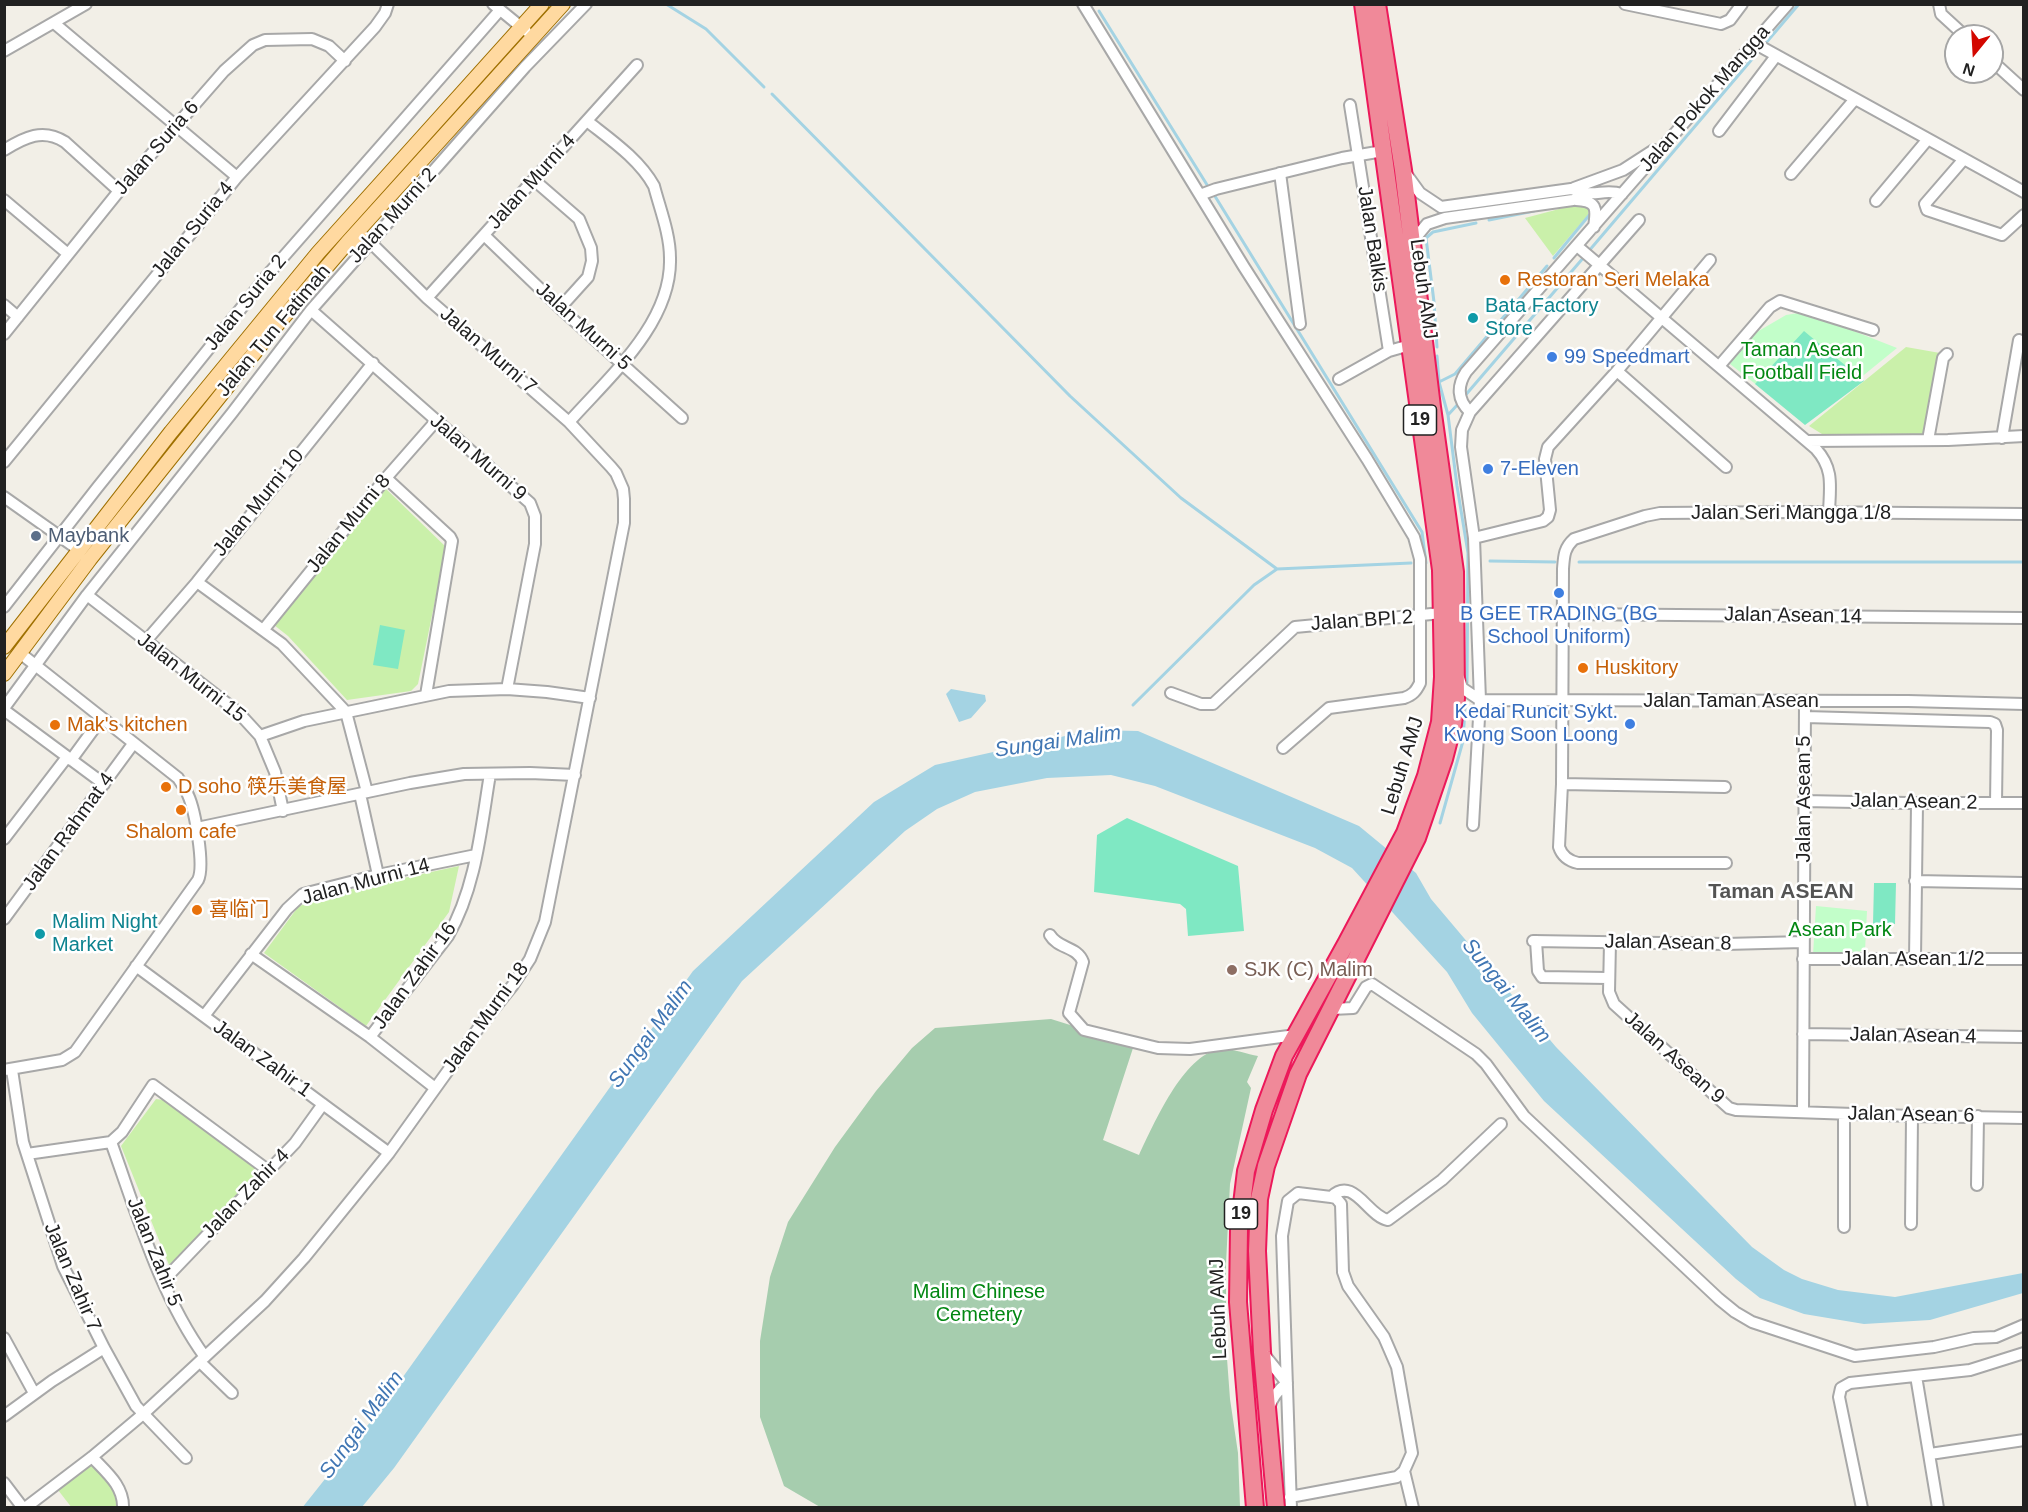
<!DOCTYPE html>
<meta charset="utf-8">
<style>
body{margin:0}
#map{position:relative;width:2028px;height:1512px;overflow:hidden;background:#f2efe7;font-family:Arial,sans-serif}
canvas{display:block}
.frame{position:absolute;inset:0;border:6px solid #212121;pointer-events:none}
.north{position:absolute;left:1944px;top:24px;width:60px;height:60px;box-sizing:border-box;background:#fff;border:2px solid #a6a6a6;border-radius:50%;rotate:198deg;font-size:16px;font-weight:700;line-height:24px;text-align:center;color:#212121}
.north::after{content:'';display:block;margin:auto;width:21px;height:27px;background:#d30700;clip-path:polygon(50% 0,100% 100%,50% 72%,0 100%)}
</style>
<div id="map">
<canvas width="2028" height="1512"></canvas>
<div class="frame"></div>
<div class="north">N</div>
</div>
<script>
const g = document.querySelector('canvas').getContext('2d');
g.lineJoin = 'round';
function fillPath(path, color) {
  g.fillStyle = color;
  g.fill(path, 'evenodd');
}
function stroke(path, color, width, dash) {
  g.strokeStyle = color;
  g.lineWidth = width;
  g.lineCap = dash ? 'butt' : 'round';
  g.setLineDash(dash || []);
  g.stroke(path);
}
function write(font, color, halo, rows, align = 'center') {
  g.font = font + ' Arial,"Noto Sans SC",sans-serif';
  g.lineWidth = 5;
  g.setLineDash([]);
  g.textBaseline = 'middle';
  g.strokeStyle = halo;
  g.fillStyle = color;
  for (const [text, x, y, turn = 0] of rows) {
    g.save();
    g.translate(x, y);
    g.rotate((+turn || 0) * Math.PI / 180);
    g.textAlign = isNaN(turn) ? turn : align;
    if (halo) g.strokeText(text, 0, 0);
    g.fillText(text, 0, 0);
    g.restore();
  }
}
fillPath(new Path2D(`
 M1578 204 1589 207 1588 215 1553 256 1525 218Z
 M1906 347 1940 353 1925 434H1822L1809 426Z
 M386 489 446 547 418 684 411 691 347 700 288 636 274 625Z
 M459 866 449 912 366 1026 264 953 298 907 320 896Z
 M156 1099 163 1100 261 1171 169 1265 121 1146Z
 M93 1462 122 1493 118 1507 72 1508 58 1490Z`), '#caf0aa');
fillPath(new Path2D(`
 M1051 1019 1134 1045 1103 1140 1139 1155C1154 1124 1183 1055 1220 1049 1231 1048 1247 1054 1258 1056L1247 1082 1251 1088 1230 1184 1226 1264V1345L1230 1399 1238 1453 1240 1507H820L784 1486 760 1417V1341L770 1277 788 1222 835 1147 876 1091 912 1048 935 1028Z`), '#a6cdae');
fillPath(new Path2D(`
 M1805 312 1897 348 1805 423 1730 364 1738 343 1786 315Z
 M1816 906 1867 911 1865 951 1813 955Z`), '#c2fec9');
fillPath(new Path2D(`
 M1804 331 1864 381 1805 425 1755 384Z
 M380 625 405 630 398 669 373 665Z
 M1127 818 1238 866 1244 931 1188 936 1186 909 1180 904 1094 892 1097 835Z
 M1874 883H1896L1895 924H1873Z`), '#7fe8c3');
fillPath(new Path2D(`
 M951 689 985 695 986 701 971 718 959 722 946 694Z
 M1092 730 1138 731 1359 826 1416 873 1431 899 1556 1047 1752 1247 1784 1270 1802 1279 1838 1290 1895 1297 2023 1273V1293L1930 1320 1864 1324 1804 1314 1779 1305 1760 1298 1736 1279 1544 1101 1472 1013 1447 972 1352 868 1315 848 1155 786 1111 775 1047 778 975 792 937 809 905 831 742 981 394 1468 362 1507 302 1508 375 1416 693 971 874 802 935 765Z`), '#a4d3e3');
stroke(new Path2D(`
 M666 4 706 29 764 87
 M1099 11 1209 188
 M772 94 1070 396 1181 498 1277 569
 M1213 193 1422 532 1426 563
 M1489 220 1534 211
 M1588 252 1799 4
 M1554 258 1591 213
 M1437 347 1434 302 1426 238 1433 232 1476 223
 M1437 356 1439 382 1448 415 1457 486 1468 553 1467 683
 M1439 382 1455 374 1547 266
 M1463 398 1584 257
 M1448 415 1459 403
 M1490 561 1555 562
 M1579 562H2024
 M1133 705 1254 585 1277 569 1411 563
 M1440 823 1463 741 1465 708`), '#a4d3e3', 3);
const minor = new Path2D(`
 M493 4 526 31
 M1083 4 1244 267 1367 459 1414 537 1420 559V683C1416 691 1413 695 1404 698L1329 708 1283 748
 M1625 4 1721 24 1730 20 1742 4
 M1939 4 1941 14 1965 36
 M54 23 237 177
 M1754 43 2024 192
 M4 51 86 4
 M1992 61 2024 90
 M1350 105 1389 351 1410 345
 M1719 131 1776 56
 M4 150C25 137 43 128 65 142L119 191
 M1964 159 1925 204 1927 210 2002 235 2024 215
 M1280 173 1300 324
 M1791 174 1855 99
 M1407 175 1420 193 1441 207 1571 189C1577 190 1580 192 1586 193 1598 195 1607 189 1622 194
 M534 180 579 219 591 248 592 261 588 277 560 308
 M1574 188 1623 170 1654 150
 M1200 195 1216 189 1342 158 1383 151
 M4 200 68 254
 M1576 200C1597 201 1597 208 1594 227
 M1876 201 1928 139
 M484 235 560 308 682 418
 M1414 245 1417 236 1427 224 1445 218 1573 200 1582 197 1585 193
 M1577 246 1816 449C1834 469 1830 486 1829 512
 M427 298 637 65
 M4 305 18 317
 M311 310 530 503 535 516V544L507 689
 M4 334 119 191 224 71 253 45 265 40 312 39 329 46 345 61
 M1720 365 1770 307 1780 301 1873 330
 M1617 371 1726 467
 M1339 379 1389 351
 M1470 412C1457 400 1457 386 1466 372L1788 4
 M569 422C609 377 672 323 670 258 670 234 660 209 654 186 639 159 611 140 587 121
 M2002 438 2019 340
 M1928 440 1943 358 1947 354
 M1807 441 1948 440 2024 436
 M4 462 237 177 375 27 385 13 388 4
 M386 478 450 537 452 541 426 695
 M4 497 79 550
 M1474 538 1543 521 1548 517 1550 510 1545 459 1548 447 1617 371 1710 260
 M197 582 282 644 346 712 367 792
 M87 595 238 712 260 736 275 772 283 811
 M4 607 97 488 271 271 500 10
 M1563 614 2024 618
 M264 629 386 478 436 421
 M145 642 197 582 373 363
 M1459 678 1462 688 1480 700 1908 701 2024 704
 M1171 693 1201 704H1213L1295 627 1442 613
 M4 708 87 595 232 413 311 310 525 67 586 4
 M4 710 104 784
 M1805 717 1990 722 1995 724 1997 730 1996 803
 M260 736 304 721 449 691 507 689 547 692 590 698
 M71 760 101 719
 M1562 784 1725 787
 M360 794 378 875
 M1804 801 1907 803H2024
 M1473 825 1480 700 1474 538 1461 447 1462 430 1470 412 1639 220
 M197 828 410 783 464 774 530 773 575 775
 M4 839 67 757
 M1726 863H1578C1569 861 1562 856 1559 847L1562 784 1563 569C1564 556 1564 548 1574 539L1645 516 1660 513 1800 512 2024 514
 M1915 881 2024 883
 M4 919 133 744
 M1050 935C1058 949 1077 946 1083 962L1069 1013 1084 1030 1158 1048 1190 1049 1296 1035
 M1533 941 1726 944 1803 942
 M1536 941 1538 971 1542 977 1608 978
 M1610 942 1609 992 1614 1004 1729 1108 1736 1110 1912 1116 2024 1118
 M251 954 370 1037 435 1088
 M1803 959H2024
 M1915 959 1917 804
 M136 966 389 1153
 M1332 1009 1353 1008 1366 987 1372 984 1476 1054 1486 1064 1524 1116 1719 1299 1735 1312 1752 1322 1855 1356 1934 1347 1974 1338 1996 1337 2024 1325
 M204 1016 287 909 303 894 378 875 476 855
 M1803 1034 2024 1037
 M370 1037 448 936C476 888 481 828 490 774
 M4 1070 62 1060 75 1052 198 880C205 866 195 810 188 795 186 789 181 783 178 778L20 653
 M12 1070 23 1142 63 1266 104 1348 136 1406 186 1458
 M1803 1112 1805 702
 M111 1142C137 1214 160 1295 205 1357
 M27 1154 111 1142 122 1132 153 1085 269 1171
 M1977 1185 1978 1116
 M1911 1224 1912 1116
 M1844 1227V1114
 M164 1280 295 1143 323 1104
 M4 1338 34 1393
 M1262 1352 1287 1383C1278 1390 1272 1397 1269 1408
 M200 1362 232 1393
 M1916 1376 1938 1508
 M4 1416 52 1381 104 1348
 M1930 1454 2024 1440
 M92 1457C106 1472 124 1486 123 1508
 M1404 1471 1413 1508
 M4 1483 23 1508
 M1290 1497 1397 1477 1404 1471 1412 1453 1397 1367 1384 1337 1348 1286 1343 1272 1341 1204 1336 1198 1331 1197
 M25 1508 92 1457 142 1415 265 1301 304 1258 389 1153 480 1026 513 985 530 959 545 922 624 523V499L623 489 616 473 611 467 569 422 427 298 365 237
 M1291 1508 1282 1236 1288 1201 1298 1193 1331 1197C1354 1175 1367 1216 1388 1220L1442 1180 1501 1124
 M1862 1508 1839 1397 1841 1388 1850 1383 1970 1370 2024 1353`);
const major = new Path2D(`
 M347 243 358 240 369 242
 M4 647 171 432 318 253 542 4
 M4 674 90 559 275 327 347 243 563 4`);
const highway = new Path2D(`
 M1255 1508 1238 1302 1239 1229 1246 1171 1264 1110 1284 1056 1347 942 1405 833 1426 776 1440 722 1443 677 1441 570 1363 4
 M1276 1508 1262 1352 1257 1251 1259 1199 1266 1166 1298 1074 1417 838 1444 759 1453 724 1456 698 1455 572 1432 407 1403 170 1377 4`);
stroke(minor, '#a8a8a8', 14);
stroke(major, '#9f7000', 16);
stroke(highway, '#ec195a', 20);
stroke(minor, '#fff', 10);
stroke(major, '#ffd9a0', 14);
stroke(highway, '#f08999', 16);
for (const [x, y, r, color] of [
 [1505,280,6,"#e8710a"],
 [1473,318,6,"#0f9aa8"],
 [1552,357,6,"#3f7fe0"],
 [1488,469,6,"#3f7fe0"],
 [36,536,6,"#5c6f8a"],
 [1559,593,6,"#3f7fe0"],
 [1583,668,6,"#e8710a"],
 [1630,724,6,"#3f7fe0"],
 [55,725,6,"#e8710a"],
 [166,787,6,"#e8710a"],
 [181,810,6,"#e8710a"],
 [197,910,6,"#e8710a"],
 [40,934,6,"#0f9aa8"],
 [1232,970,6,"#8d6e63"]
]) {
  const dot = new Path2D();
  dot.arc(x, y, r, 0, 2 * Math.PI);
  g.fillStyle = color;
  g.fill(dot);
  stroke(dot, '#fff', 2);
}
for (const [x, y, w] of [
 [1420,420,33],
 [1241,1214,33]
]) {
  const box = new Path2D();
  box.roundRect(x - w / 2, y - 15, w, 30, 4.5);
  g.fillStyle = '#fff';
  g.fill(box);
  stroke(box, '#212121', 1.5);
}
write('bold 18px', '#212121', null, [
 ["19",1420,420],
 ["19",1241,1214]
]);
write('20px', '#212121', '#fff', [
 ["Jalan Pokok Mangga",1705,99,-49],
 ["Jalan Suria 6",157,148,-49],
 ["Jalan Murni 4",532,182,-48],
 ["Jalan Murni 2",393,216,-48],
 ["Jalan Suria 4",193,230,-51],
 ["Jalan Balkis",1372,239,81],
 ["Lebuh AMJ",1423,289,82],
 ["Jalan Suria 2",246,303,-51],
 ["Jalan Murni 5",583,327,42],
 ["Jalan Tun Fatimah",274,331,-50],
 ["Jalan Murni 7",488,351,41],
 ["Jalan Murni 9",478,458,41],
 ["Jalan Murni 10",259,503,-51],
 ["Jalan Seri Mangga 1/8",1791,513],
 ["Jalan Murni 8",349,524,-51],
 ["Jalan Asean 14",1793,616,1],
 ["Jalan BPI 2",1362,621,-4],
 ["Jalan Murni 15",191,678,38],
 ["Jalan Taman Asean",1731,701],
 ["Lebuh AMJ",1403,766,-73],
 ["Jalan Asean 5",1804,799,-90],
 ["Jalan Asean 2",1914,802,1],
 ["Jalan Rahmat 4",69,832,-54],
 ["Jalan Murni 14",366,882,-15],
 ["Jalan Asean 8",1668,943,1],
 ["Jalan Asean 1/2",1913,959],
 ["Jalan Zahir 16",415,976,-54],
 ["Jalan Murni 18",486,1018,-54],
 ["Jalan Asean 4",1913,1036,1],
 ["Jalan Asean 9",1674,1058,42],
 ["Jalan Zahir 1",262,1059,36],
 ["Jalan Asean 6",1911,1115,1],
 ["Jalan Zahir 4",246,1194,-46],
 ["Jalan Zahir 5",154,1252,68],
 ["Jalan Zahir 7",72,1277,67],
 ["Lebuh AMJ",1219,1309,-92]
]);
write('20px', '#c56008', '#fff', [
 ["Restoran Seri Melaka",1517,280],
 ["Huskitory",1595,668],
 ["Mak's kitchen",67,725],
 ["D soho 筷乐美食屋",178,787],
 ["Shalom cafe",181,832,"center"],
 ["喜临门",209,910]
], 'left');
write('20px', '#0d838f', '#fff', [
 ["Bata Factory",1485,306],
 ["Store",1485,329],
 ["Malim Night",52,922],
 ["Market",52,945]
], 'left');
write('20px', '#028712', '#fff', [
 ["Taman Asean",1802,350],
 ["Football Field",1802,373],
 ["Asean Park",1840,930],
 ["Malim Chinese",979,1292],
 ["Cemetery",979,1315]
]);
write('20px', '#366cbe', '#fff', [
 ["99 Speedmart",1564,357],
 ["7-Eleven",1500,469],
 ["B GEE TRADING (BG",1559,614,"center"],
 ["School Uniform)",1559,637,"center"],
 ["Kedai Runcit Sykt.",1618,712,"right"],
 ["Kwong Soon Loong",1618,735,"right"]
], 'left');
write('20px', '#4e5e75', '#fff', [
 ["Maybank",48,536]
], 'left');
write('20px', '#785e54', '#fff', [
 ["SJK (C) Malim",1244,970]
], 'left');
write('italic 21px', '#4076b3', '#fff', [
 ["Sungai Malim",1058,742,-8],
 ["Sungai Malim",1506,991,51],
 ["Sungai Malim",651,1034,-54],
 ["Sungai Malim",362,1425,-54]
]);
write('bold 21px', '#545454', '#fff', [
 ["Taman ASEAN",1781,892]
]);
</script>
